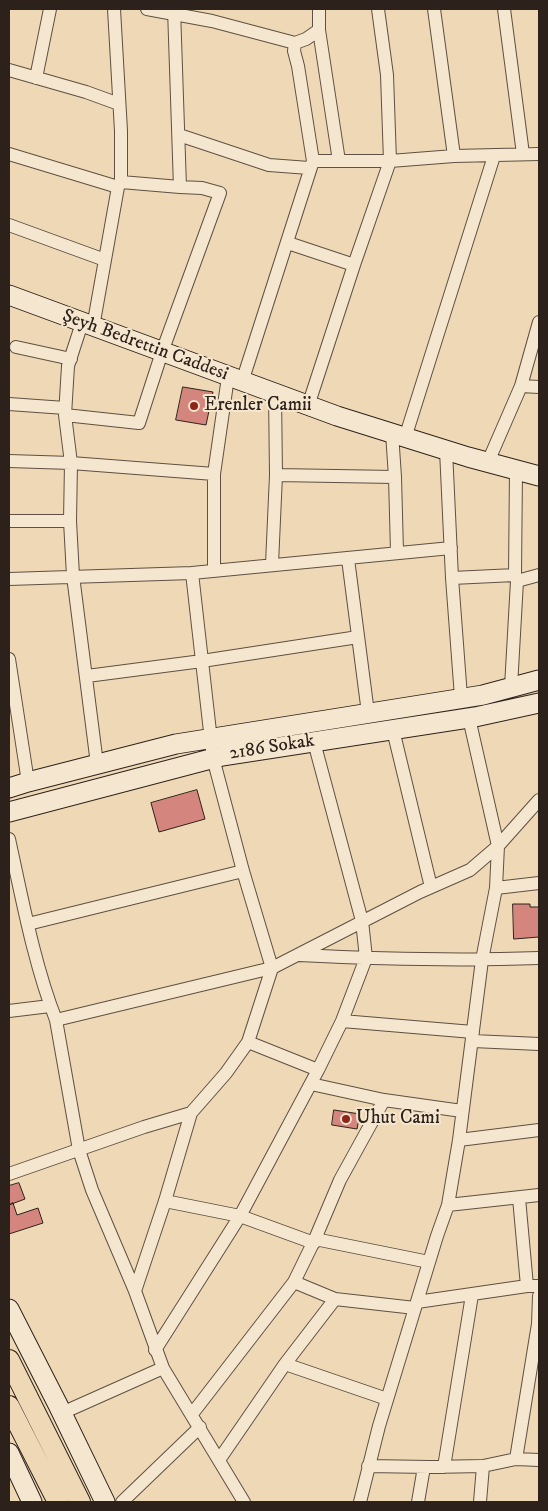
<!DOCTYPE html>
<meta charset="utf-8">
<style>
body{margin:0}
#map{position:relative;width:548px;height:1511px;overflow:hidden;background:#efd8b5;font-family:"IM FELL DW Pica",serif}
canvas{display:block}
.frame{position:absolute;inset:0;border:10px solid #2d221b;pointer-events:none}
</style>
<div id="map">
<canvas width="548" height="1511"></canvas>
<div class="frame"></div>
</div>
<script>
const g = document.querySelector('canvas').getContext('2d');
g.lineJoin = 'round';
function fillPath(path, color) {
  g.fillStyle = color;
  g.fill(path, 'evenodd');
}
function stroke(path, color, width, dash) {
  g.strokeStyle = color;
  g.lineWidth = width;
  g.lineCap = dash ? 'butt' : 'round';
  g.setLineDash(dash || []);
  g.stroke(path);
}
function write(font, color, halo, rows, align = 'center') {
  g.font = font + ' "IM FELL DW Pica",serif';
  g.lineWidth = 4;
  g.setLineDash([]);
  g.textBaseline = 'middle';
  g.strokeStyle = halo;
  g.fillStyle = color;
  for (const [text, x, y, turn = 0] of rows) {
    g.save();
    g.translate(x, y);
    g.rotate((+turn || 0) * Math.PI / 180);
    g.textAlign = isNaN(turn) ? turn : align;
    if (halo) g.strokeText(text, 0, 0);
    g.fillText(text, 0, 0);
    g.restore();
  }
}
const building = new Path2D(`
 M183 387 213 392 206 425 176 420Z
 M197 790 205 819 159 832 151 803Z
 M513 904H530V907H539V937L514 939Z
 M334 1110 360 1114 357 1129 332 1125Z
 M19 1183 25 1199 9 1205V1186Z
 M13 1203 17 1215 38 1208 43 1223 9 1234V1205Z`);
fillPath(building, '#d3857e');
stroke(building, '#2d221b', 1);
const street = new Path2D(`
 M147 9 212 21 295 43 294 51 298 66 313 161 242 382
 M434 9 454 156
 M504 9 523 154
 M319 30 339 161
 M295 43 306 39 319 30V9
 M9 70 86 92 119 104
 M36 78 50 9
 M179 135 269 165 309 168
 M9 154 118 187
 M313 161H390L454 156 539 154
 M121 182 180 187
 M9 225 105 260
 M288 243 354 265
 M82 323 68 366 65 415 71 463 70 521 73 576 97 764
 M93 327 118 187 121 182V131L114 9
 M16 347 71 359
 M521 386 539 387
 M9 404 65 408
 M308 406 354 265 390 161 387 75 378 9
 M65 415 139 423 162 352 220 193 202 188 180 187 174 9
 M392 433 395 477 397 552
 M405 438 494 156
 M446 450 452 578 461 697
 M9 461 71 463 214 474
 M488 462 521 386 539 322
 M276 475 395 477
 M9 521H70
 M348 559 368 713
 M272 564 276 475 275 394
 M214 570V474L228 377
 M452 578 515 575
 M9 579 192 573 451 548
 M517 581 539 575
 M9 659 28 782
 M87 676 202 661 358 637
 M511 687 517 581 515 575 516 470
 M393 730 431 887
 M9 839C22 898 34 964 56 1020L79 1150 92 1190 135 1291 163 1368 244 1502
 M496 888 539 883
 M28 924 243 871
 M299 955C379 959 459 961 539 958
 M9 1011 50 1006
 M56 1020 272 968 420 892 470 870 498 846 469 718
 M342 1021 473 1032
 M473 1041 539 1044
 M248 1042 318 1070
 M311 1084 384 1100 462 1111
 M459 1140 539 1130
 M9 1174 144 1127 191 1113
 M519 1198 527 1286
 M165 1201 240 1216 314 1243
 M448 1205 539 1195
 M315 1239 429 1262
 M294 1282 335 1299 415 1308
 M135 1291 165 1201 191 1113 226 1073 248 1042 272 968 243 871 213 758 192 573
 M417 1302 527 1286H539
 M155 1350 240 1216 318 1070 342 1021 366 958 362 921 314 742
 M285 1364 387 1399
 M62 1413 163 1368
 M192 1414 294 1282 315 1239 340 1180 384 1100
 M516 1459 538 1324 539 1296
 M219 1460 285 1364 335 1299
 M368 1466 429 1467 483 1466 516 1459 539 1460
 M444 1467 472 1295
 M122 1502 200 1427
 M360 1502 379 1426 437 1236 448 1205 459 1140 482 960 496 888 498 846 539 800
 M418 1502 424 1467
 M480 1502 483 1466`);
const secondary = new Path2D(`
 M9 295 337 416 468 457 539 476
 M9 788 28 782 176 744 483 695 539 680
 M9 812 222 756 475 717 539 703
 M9 1309 58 1405 105 1502
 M9 1453 32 1502`);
const primary = new Path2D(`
 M9 1360 80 1502
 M9 1406 58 1502`);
stroke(street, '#5e5042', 14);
stroke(secondary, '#2d221b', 21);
stroke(primary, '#2d221b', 22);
stroke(street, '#f5e6cf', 12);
stroke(secondary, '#f5e6cf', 19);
stroke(primary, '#efd8b5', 20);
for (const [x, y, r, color] of [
 [194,406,5,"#8f2418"],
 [346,1119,5,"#8f2418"]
]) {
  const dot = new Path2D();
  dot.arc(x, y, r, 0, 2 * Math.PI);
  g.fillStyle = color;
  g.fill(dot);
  stroke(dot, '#f5e6cf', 2);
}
write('19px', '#2d221b', '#f5e6cf', [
 ["Şeyh Bedrettin Caddesi",145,346,20],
 ["2186 Sokak",272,748,-9]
]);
write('19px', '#2d221b', '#f5e6cf', [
 ["Erenler Camii",204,406],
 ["Uhut Cami",356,1119]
], 'left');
</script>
